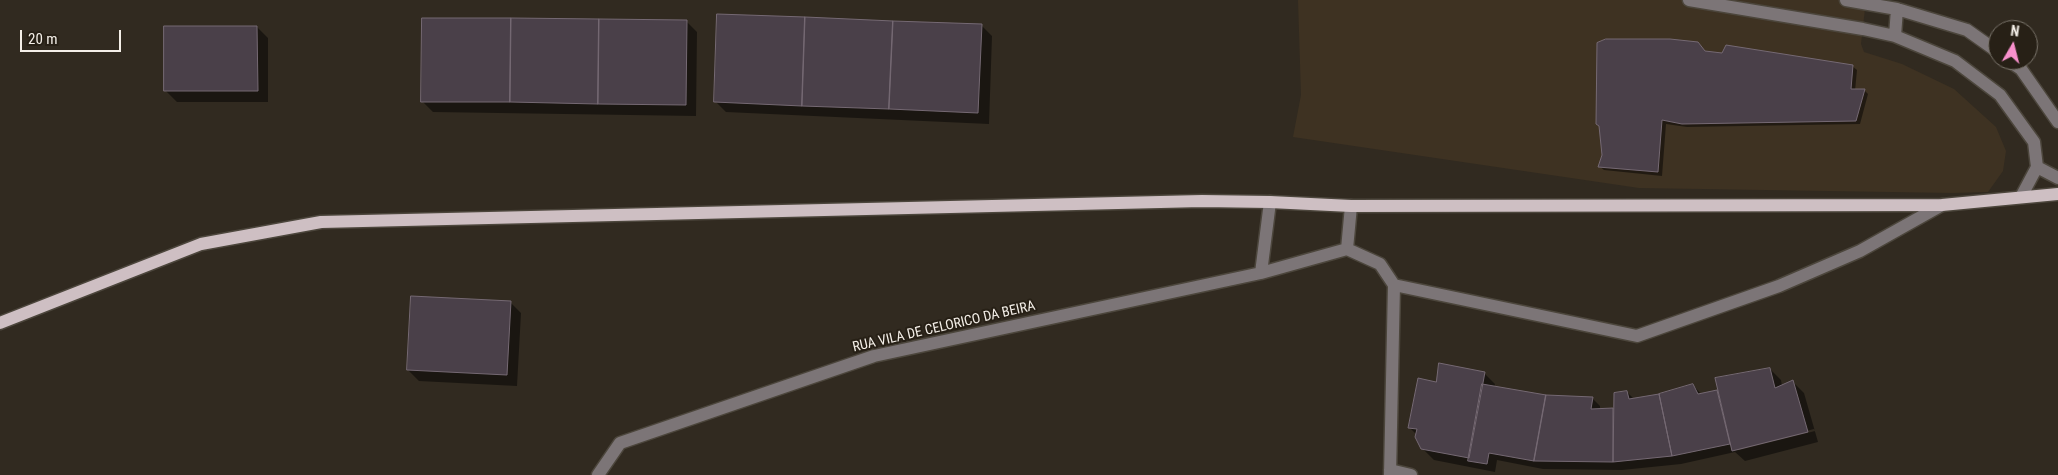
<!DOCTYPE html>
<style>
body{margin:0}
#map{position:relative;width:2058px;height:475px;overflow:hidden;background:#312a20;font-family:"Roboto Condensed",sans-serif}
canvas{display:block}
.north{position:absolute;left:1988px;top:20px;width:50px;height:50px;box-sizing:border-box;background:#272016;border:1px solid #79736a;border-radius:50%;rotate:8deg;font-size:14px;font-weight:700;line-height:20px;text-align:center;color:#f4efe8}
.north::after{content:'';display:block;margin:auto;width:18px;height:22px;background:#f890cc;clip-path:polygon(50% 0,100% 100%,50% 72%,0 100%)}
.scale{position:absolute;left:20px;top:30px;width:101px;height:22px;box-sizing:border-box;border:2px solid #f4efe8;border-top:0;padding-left:6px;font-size:15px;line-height:18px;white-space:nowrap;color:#f4efe8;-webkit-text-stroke:4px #272016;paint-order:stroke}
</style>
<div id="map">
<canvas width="2058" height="475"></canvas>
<div class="north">N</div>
<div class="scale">20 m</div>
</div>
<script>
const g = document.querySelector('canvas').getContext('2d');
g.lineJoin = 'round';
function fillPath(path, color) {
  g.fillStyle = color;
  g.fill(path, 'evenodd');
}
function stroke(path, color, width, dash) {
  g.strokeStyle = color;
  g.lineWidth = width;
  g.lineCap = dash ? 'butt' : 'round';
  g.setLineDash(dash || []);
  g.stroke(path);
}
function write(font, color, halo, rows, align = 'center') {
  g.font = font + ' "Roboto Condensed",sans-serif';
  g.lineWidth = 4;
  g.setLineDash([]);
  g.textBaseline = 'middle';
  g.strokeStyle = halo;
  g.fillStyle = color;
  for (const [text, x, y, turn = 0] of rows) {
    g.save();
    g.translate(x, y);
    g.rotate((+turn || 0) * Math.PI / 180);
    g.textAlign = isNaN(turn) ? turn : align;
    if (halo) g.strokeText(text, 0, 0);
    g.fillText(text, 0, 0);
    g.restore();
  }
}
fillPath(new Path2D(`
 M1298 0H1866L1861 44 1864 52 1902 64 1954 89 1996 127 2006 151 2003 171 1988 192 1953 193 1639 188 1293 137 1301 95Z`), '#3e3222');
fillPath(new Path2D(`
 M686 21 697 32 696 116 433 112 422 101Z
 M981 25 992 36 989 124 726 112 715 101Z
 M257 27 268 38V102H177L166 91Z
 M1706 52 1852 66 1857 70 1855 91 1864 90 1868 94 1860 124 1687 127 1666 124 1662 176 1604 170 1599 166Z
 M510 302 521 313 517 386 419 381 408 370Z
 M1770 369 1781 380 1782 386 1793 382 1804 393 1818 442 1745 461 1735 452 1681 464 1622 470 1543 469 1497 460 1495 472 1434 460 1422 448 1417 435 1410 428 1436 384 1484 373 1495 384 1494 388 1546 397 1592 398 1600 406V410L1614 409 1627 392 1634 399 1660 395 1693 385 1701 394 1716 391 1720 395ZM1814 429 1815 431 1739 450V448Z`), '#0007');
const building = new Path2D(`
 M717 14 805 17 802 106 714 102Z
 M805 17 893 21 889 109 802 106Z
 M422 18H511L510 102H421Z
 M511 18 599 19 598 104 510 102Z
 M599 19 687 20 686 105 598 104Z
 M893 21 982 24 978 113 889 109Z
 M164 26H257L258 91H164Z
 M1606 39H1670L1698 42 1705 51 1722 53 1726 45 1853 65 1851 89H1865L1856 121 1682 124 1662 120 1658 172 1598 167 1602 155 1599 126 1596 124 1597 43Z
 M411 296 511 301 507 375 407 370Z
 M1439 363 1485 372 1469 458 1421 449 1415 437 1417 429 1408 428 1418 378 1436 382Z
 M1770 368 1775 388 1793 380 1808 432 1732 451 1715 378Z
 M1482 384 1546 395 1534 461 1489 453 1487 464 1468 461Z
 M1693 384 1698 394 1717 390 1730 444 1672 456 1659 394Z
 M1627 391 1629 399 1659 394 1672 456 1613 462 1614 393Z
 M1546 395 1593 397 1591 409 1613 408V462L1534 461Z`);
fillPath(building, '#4a4049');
stroke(building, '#756973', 1);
const minor = new Path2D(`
 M1689 0 1863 29 1895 36 1955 61 2000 95 2034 142 2037 167 2021 197
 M1846 0 1897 9 1967 30 1998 52
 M1895 36 1897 9
 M2008 60 2021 69 2058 122
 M2037 167 2058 178
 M1347 249 1380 264 1394 285 1637 336 1779 286 1860 251 1942 205
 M1347 249 1351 206
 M1261 273 1270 202
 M1390 470 1411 475
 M598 475 620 443 874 356 1261 273 1347 249
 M1390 475 1394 285`);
const major = new Path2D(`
 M0 323 201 244 321 222 1202 201 1270 202 1351 206 1942 205 2058 194`);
stroke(minor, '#4c463c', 15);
stroke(major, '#4c463c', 15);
stroke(minor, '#7c7577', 12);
stroke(major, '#cebfc3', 12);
write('14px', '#f4efe8', '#272016', [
 ["RUA VILA DE CELORICO DA BEIRA",944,327,-13]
]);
</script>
